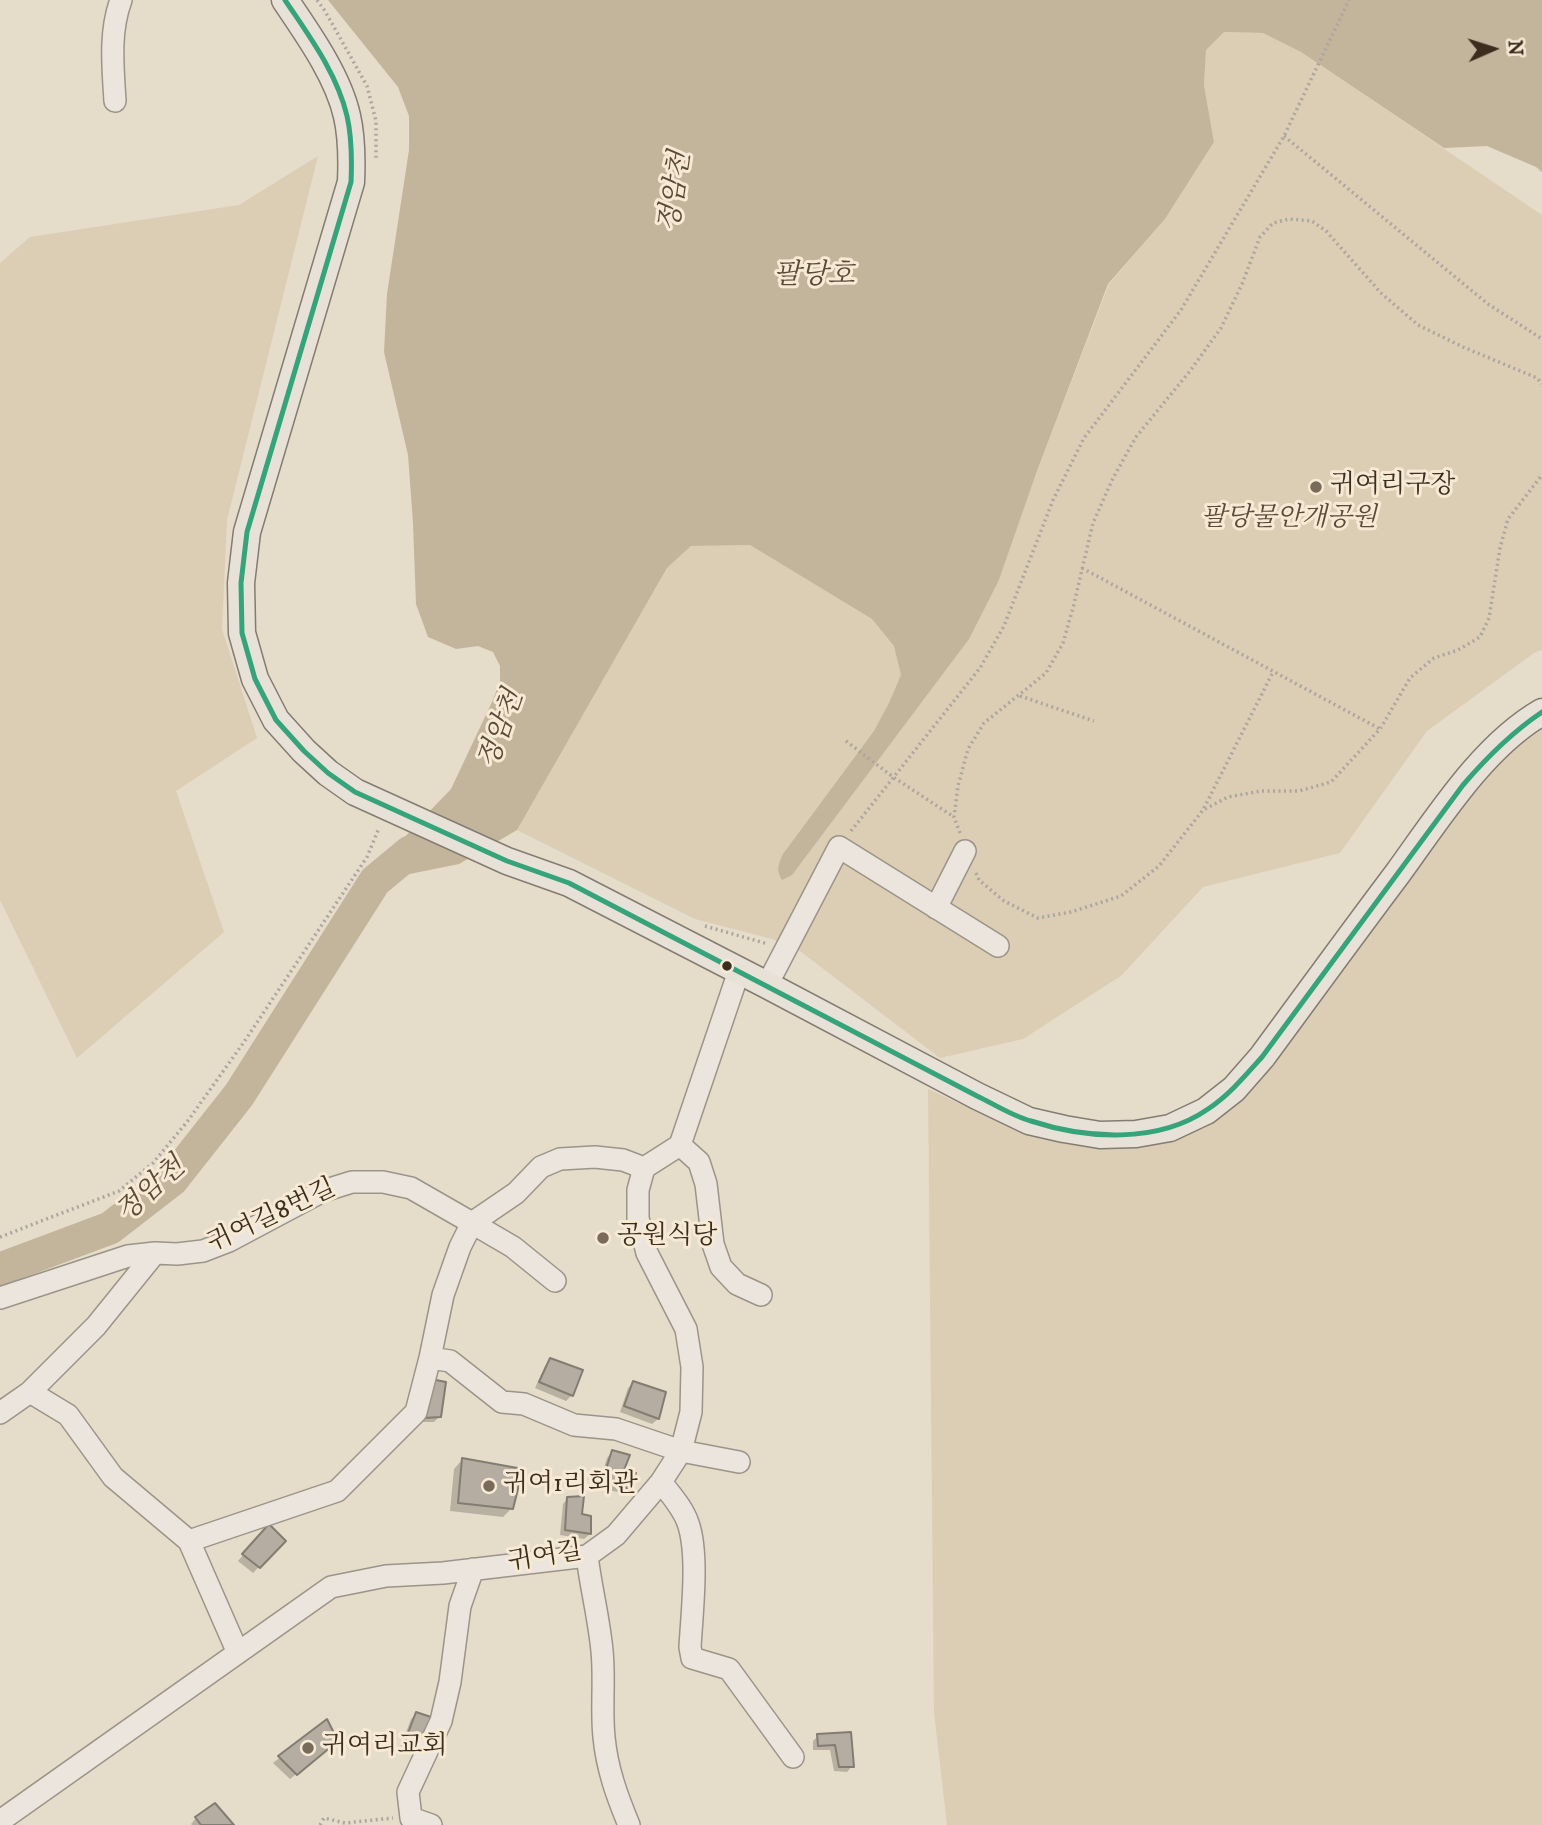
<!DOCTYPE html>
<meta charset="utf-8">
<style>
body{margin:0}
#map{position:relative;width:1542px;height:1825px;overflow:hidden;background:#e6dcca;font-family:"IM FELL DW Pica",serif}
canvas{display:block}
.north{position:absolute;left:1458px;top:14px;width:70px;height:70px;-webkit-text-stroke:5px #f7ead5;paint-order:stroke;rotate:87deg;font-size:19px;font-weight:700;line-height:28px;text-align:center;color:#3c2e1e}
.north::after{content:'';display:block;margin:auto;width:24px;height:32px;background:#3c2e1e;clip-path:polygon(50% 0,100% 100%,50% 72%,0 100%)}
</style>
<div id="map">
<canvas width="1542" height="1825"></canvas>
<div class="north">N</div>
</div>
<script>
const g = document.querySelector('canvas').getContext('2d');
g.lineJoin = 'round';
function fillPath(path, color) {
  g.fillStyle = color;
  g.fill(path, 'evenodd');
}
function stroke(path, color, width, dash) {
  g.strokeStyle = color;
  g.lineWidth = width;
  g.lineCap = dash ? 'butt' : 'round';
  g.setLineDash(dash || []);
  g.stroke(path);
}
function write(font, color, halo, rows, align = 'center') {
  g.font = font + ' "IM FELL DW Pica","Noto Serif KR",serif';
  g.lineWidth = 6;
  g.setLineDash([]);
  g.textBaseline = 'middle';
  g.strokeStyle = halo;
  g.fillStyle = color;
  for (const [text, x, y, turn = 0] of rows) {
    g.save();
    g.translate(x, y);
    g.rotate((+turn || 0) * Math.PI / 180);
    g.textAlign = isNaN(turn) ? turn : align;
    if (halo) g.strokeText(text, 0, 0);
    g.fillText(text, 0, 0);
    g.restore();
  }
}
fillPath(new Path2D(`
 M1224 32 1263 33 1301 52 1542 215V650L1534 653 1427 731 1340 853 1203 887 1122 975 1023 1039 940 1058 796 948 772 939 695 919 517 830 667 568 691 546 750 545 872 619 894 645 999 580 1037 471 1109 284 1165 219 1214 142 1204 85 1206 49Z
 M318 156 227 520 222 629 257 738 176 791 224 932 77 1058 0 900V263L30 237 239 205Z
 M1542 729V1825H947L934 1712 928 1089 1024 1133 1092 1146 1155 1145 1208 1123 1261 1078 1447 825 1525 735Z`), '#dccdb5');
fillPath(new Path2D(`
 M328 0H1542V172L1536 167 1487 146 1444 148 1301 52 1263 33 1224 32 1206 50 1204 85 1214 142 1165 219 1108 284 1037 471 999 580 969 639 792 875 782 880C776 870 778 865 783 854L874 731 889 703 901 675 894 646 872 619 750 545 691 546 667 568 517 830 459 864 375 881 399 843 451 789 492 702 500 682V666L493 652 478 646 456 649 428 637 416 604 413 523 408 455 384 352 387 294 409 150V116L398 87Z`), '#c3b49c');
fillPath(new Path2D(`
 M551 1360 581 1371 571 1396 566 1401 535 1388 545 1366Z
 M633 1383 664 1394 658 1419 652 1424 620 1412 628 1388Z
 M426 1387 439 1417 434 1422H419Z
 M612 1452 629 1488 623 1493 598 1488 607 1458Z
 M462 1460 511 1509 503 1517 450 1511 454 1469Z
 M568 1498 581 1516 590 1534 584 1539 560 1535 563 1504Z
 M264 1531 283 1541 253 1573 238 1561Z
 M416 1714 432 1719 417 1751 401 1746 411 1719Z
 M326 1722 331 1746 290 1779 273 1763Z
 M849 1733 852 1766 847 1772 834 1771 830 1750H813V1741L818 1736Z
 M196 1818 232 1825H192L191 1824Z`), '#0003');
stroke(new Path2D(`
 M0 1269 110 1228 172 1180 239 1095 375 881 410 852`), '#c3b49c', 33);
const building = new Path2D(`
 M550 1358 583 1370 573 1396 539 1382Z
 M431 1379 446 1382 441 1417 424 1418Z
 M633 1381 666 1392 659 1419 624 1406Z
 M612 1450 630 1455 624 1470 636 1473 630 1489 602 1482Z
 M462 1458 523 1469 513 1509 458 1503Z
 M584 1496 582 1514 591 1516V1534L565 1530 567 1497Z
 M269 1524 286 1541 260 1568 242 1554Z
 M416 1712 434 1718 424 1746 405 1741Z
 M327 1719 338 1741 297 1775 278 1756Z
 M851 1732 854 1767H839L835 1745 818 1746 817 1734Z
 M215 1803 234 1825H201L195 1817Z`);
fillPath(building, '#b5ada1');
stroke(building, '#837c71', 2);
const minor = new Path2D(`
 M115 101C113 68 109 32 121 0
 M936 908 965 851
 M767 985 839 847 998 946
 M680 1145 699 1162 706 1184 713 1244 721 1267 737 1284 761 1295
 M0 1298 128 1256 155 1253 177 1254 203 1251 229 1241 323 1191 352 1182H383L411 1188 472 1223 516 1193 541 1167 560 1159 595 1157 623 1160 644 1168
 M430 1358 450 1361 502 1402 524 1404 574 1425 616 1429 681 1451 739 1462
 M30 1392 68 1415 113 1477 189 1541 238 1653
 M0 1413 30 1392 96 1326 155 1253
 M661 1482C671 1495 683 1508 688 1523 699 1554 692 1612 690 1647L692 1658 729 1669 793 1757
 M189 1541 337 1491 416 1412 430 1358 443 1295 460 1247 472 1223 513 1247 555 1281
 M587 1556C591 1588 599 1619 602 1651 605 1680 601 1709 604 1737 607 1769 617 1796 629 1825
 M0 1821 331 1587 386 1576 443 1573 587 1556 616 1535 661 1482 681 1451 691 1412 692 1367 686 1329 647 1253 638 1218V1190L644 1168 680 1145 739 971
 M431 1825 411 1818 408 1792 441 1721 450 1682 460 1606 473 1569`);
const major = new Path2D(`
 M285 0C308 34 338 76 347 116 352 138 352 160 351 182L247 532 241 583 242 633 255 679 276 720 304 751 328 773 355 792 507 861 569 883 767 985 977 1096 1029 1121 1064 1129 1100 1135 1136 1134 1170 1128 1206 1111 1234 1089 1262 1057C1307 996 1352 934 1398 873 1438 818 1483 746 1542 712`);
stroke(minor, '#9b9488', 24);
stroke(major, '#837c71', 29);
stroke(new Path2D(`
 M317 0 325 11 367 86 376 121V158
 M1284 136 1488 304 1542 339
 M1082 568 1380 729
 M1020 696 1094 721
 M846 741 893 777 954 817
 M1205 809 1228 797 1261 791H1299L1331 782 1380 729 1410 678 1434 658 1458 650 1480 637 1489 618 1500 548 1508 519 1542 475
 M851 831 980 668 1004 626 1053 500 1084 438 1181 310 1284 136 1349 0
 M960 833 954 817 958 786 968 749 984 723 1046 673 1063 643 1073 608 1093 523 1113 478 1136 437 1190 371 1221 328 1242 284 1260 237 1273 223 1289 219 1312 221 1326 231 1381 293 1418 325 1463 347 1537 378 1542 384
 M976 873 979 880 1004 901 1038 918 1071 912 1121 896 1159 866 1203 810 1273 672
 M705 926 768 944
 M0 1237 119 1191 153 1163 187 1122 244 1042 367 857 379 828
 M320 1825 324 1818 345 1823 393 1818`), '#aca69e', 3.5, [2, 3.5]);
stroke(minor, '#ebe5dd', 21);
stroke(major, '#e8e1d7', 26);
stroke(new Path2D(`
 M285 0C309 36 337 73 347 116 352 138 352 160 351 182L247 532 241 583 242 633 255 679 276 720 304 751 328 773 355 792 507 861 569 883 977 1096C994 1104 1012 1116 1031 1121 1086 1139 1158 1144 1208 1109 1229 1095 1245 1076 1262 1057L1463 785C1487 757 1511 733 1542 712`), '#35a47a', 5);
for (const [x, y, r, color] of [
 [1316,487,7,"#786b5a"],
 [727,966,6,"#3c2e1e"],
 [603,1238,7,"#786b5a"],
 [489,1486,7,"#786b5a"],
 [308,1748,7,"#786b5a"]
]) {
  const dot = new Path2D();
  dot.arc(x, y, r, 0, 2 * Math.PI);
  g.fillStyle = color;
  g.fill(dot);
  stroke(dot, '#f7ead5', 2.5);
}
write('26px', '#3c2e1e', '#f7ead5', [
 ["귀여리구장",1330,487],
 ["공원식당",617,1238],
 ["귀여1리회관",503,1486],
 ["귀여리교회",322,1748]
], 'left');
write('italic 26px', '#5a4b39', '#f7ead5', [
 ["팔당물안개공원",1289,520]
]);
write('26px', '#3c2e1e', '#f7ead5', [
 ["귀여길8번길",272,1217,-25],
 ["귀여길",545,1558,-9]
]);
write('italic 28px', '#5a4b38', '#f7ead5', [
 ["정암천",677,192,-81],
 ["팔당호",814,277],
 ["정암천",503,730,-70],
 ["정암천",152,1191,-42]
]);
</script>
